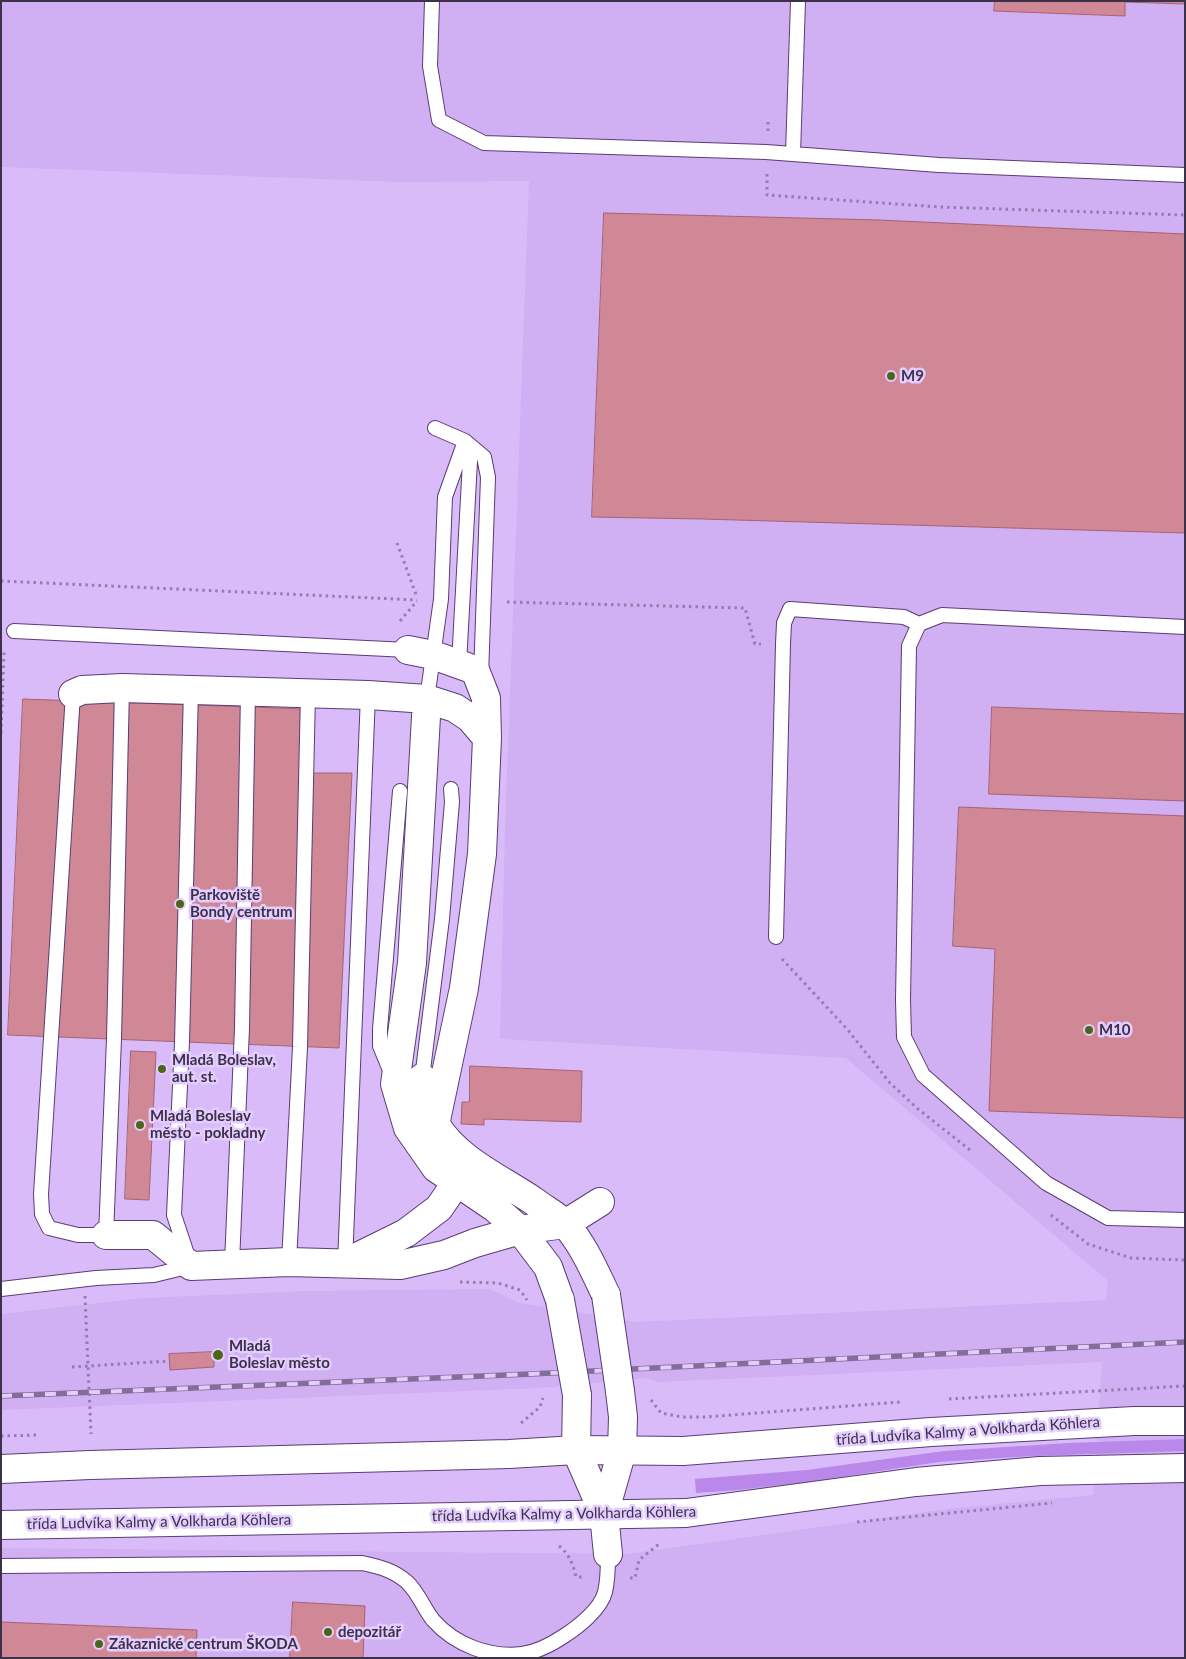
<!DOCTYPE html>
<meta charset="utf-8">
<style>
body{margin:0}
#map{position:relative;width:1186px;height:1659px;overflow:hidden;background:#d9bbfa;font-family:Lato,sans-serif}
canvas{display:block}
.frame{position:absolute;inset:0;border:2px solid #3d3049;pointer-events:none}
</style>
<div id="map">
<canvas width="1186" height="1659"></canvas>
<div class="frame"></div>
</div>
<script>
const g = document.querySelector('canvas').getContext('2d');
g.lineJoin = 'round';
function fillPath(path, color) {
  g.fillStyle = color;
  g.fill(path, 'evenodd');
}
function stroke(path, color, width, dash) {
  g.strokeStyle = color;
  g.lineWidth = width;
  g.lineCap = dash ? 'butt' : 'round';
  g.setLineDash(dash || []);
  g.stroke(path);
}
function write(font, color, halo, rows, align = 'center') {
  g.font = font + ' Lato,sans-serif';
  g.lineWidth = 5;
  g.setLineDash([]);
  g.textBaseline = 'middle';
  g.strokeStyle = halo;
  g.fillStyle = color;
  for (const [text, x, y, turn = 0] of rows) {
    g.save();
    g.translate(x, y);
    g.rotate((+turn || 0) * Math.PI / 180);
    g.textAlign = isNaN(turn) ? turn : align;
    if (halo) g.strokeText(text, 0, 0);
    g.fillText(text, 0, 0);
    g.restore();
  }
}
fillPath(new Path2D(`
 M1 1H1185V1658H1V1548L628 1554 947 1509 1093 1495 1102 1362 657 1382 647 1378 540 1388 1 1410V1314L143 1298 307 1291 489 1289 520 1303 636 1322 1106 1300 1108 1281 846 1058 500 1039 505 829 529 181 400 182 1 167Z`), '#d0aff3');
fillPath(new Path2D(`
 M1185 1439V1451L1033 1456 939 1462 808 1482 738 1490 696 1493 695 1479 807 1470 944 1451 1068 1443Z`), '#b988ea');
const building = new Path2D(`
 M995 1H1185V4L1125 2V16L994 11Z
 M604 213 879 220 1185 234V533L702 519 592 517Z
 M23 699 306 709 304 773H352L339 1048 8 1035Z
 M992 707 1185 714V801L989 794Z
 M959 807 1185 816V1118L989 1111 995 949 953 946Z
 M131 1051 156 1052 149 1200 125 1199Z
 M470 1066 582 1071 581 1122 484 1119V1125L461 1124 462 1102H469Z
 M214 1352V1367L170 1370 169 1354Z
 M293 1602 365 1606 363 1658H290Z
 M1 1622 197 1630 196 1658H1Z`);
fillPath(building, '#d08897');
stroke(building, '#a76271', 1);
const service = new Path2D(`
 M432 1 430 66 439 120 484 143 766 152 939 165 1185 175
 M793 154 798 1
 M435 428 465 441 470 461 459 664
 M1185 627 942 615 919 624 909 646 903 1000 904 1037 923 1075 1046 1183 1108 1218 1185 1220
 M14 631 408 650
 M73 694 41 1194 42 1214 49 1228 78 1235H106L114 1039 122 688
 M427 699 441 599 445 497 465 441 484 457 488 477 481 676
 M776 937 783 644 784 623 790 609 904 617 919 624
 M392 1075 380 1046V1029L400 791
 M422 1078 442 919 452 802 451 789
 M289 1262 300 1047 308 694
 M232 1263 242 1028 248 692
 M345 1263 368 695
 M1 1289 96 1278 154 1275 191 1266 174 1215 182 1042 191 690
 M1 1566 362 1563C380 1567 393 1570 407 1582 418 1592 424 1609 433 1620 455 1645 490 1658 522 1654 537 1652 552 1644 564 1636 578 1627 601 1609 605 1592 608 1580 608 1567 608 1554`);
const minor = new Path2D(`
 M408 650 433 655 475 670 486 698 487 738 482 854 464 988 435 1125
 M73 694 82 690 122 688 368 695 427 699 455 708 470 718 487 738
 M427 699 412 963 395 1084 408 1128 436 1168 495 1208 520 1230 548 1267 560 1300
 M422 1078C425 1093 427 1112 436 1125 458 1161 502 1179 535 1202 545 1210 558 1216 566 1225 584 1246 594 1270 606 1295
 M106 1235H153L191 1266 289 1262 400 1265 444 1255 475 1243 520 1230 565 1224 600 1202
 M347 1262 406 1233 439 1208 467 1167
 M577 1395 576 1450 604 1514 608 1554
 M604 1514 622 1451 623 1417 620 1391`);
const tertiary = new Path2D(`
 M1 1469 90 1465 509 1454 576 1450 683 1451 931 1432 1134 1421H1185
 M1 1525 686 1513 916 1482 1040 1471 1185 1468`);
stroke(service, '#593d73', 16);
stroke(minor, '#593d73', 30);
stroke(tertiary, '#593d73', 30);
stroke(new Path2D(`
 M768 131V121
 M767 174V195L940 207 1185 215
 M397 543 417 597
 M1 581 417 600
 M507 602 745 608 755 644H761
 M400 621 417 601
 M1 733 4 651
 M782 959 847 1029 890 1083 918 1109 970 1150
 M1051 1215 1088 1244 1131 1258 1185 1260
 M460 1282 498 1283 520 1290 527 1300
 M72 1367 169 1361
 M949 1399 1185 1386
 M651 1400 661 1413 682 1417H705L900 1402
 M521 1423 540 1407 543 1398
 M1 1436 38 1435
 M857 1522 1052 1503
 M559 1546C569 1554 573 1564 576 1577H584
 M630 1578H635L639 1560 659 1544`), '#947dac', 3, [2.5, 4]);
stroke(service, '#fff', 14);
stroke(minor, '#fff', 28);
stroke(tertiary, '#fff', 28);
const rail = new Path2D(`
 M1 1396 531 1374 1185 1342`);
stroke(rail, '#826e98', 5.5);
stroke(rail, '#e3ccfe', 4, [11]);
const minorBridge = new Path2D(`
 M606 1295 620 1391
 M560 1300 577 1395`);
stroke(minorBridge, '#593d73', 30, []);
stroke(new Path2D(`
 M85 1296 91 1434`), '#947dac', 3, [2.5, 4]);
stroke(minorBridge, '#fff', 28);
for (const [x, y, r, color] of [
 [891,376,5,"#4c6617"],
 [180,904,5,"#4c6617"],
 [1089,1030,5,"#4c6617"],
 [162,1069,5,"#4c6617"],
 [140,1125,5,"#4c6617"],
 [218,1355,6,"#4c6617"],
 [328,1632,5,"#4c6617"],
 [99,1644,5,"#4c6617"]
]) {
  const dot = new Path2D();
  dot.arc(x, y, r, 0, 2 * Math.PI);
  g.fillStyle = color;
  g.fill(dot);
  stroke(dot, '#e3ccfe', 2);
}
write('bold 15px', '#3d3049', '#e3ccfe', [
 ["M9",901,376],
 ["Parkoviště",190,895],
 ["Bondy centrum",190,912],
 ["M10",1099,1030],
 ["Mladá Boleslav,",172,1060],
 ["aut. st.",172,1077],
 ["Mladá Boleslav",150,1116],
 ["město - pokladny",150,1133],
 ["Mladá",229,1346],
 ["Boleslav město",229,1363],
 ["depozitář",338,1632],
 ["Zákaznické centrum ŠKODA",109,1644]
], 'left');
write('15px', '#3d3049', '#e3ccfe', [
 ["třída Ludvíka Kalmy a Volkharda Köhlera",968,1431,-4],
 ["třída Ludvíka Kalmy a Volkharda Köhlera",564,1514,-1],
 ["třída Ludvíka Kalmy a Volkharda Köhlera",159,1522,-1]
]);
</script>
